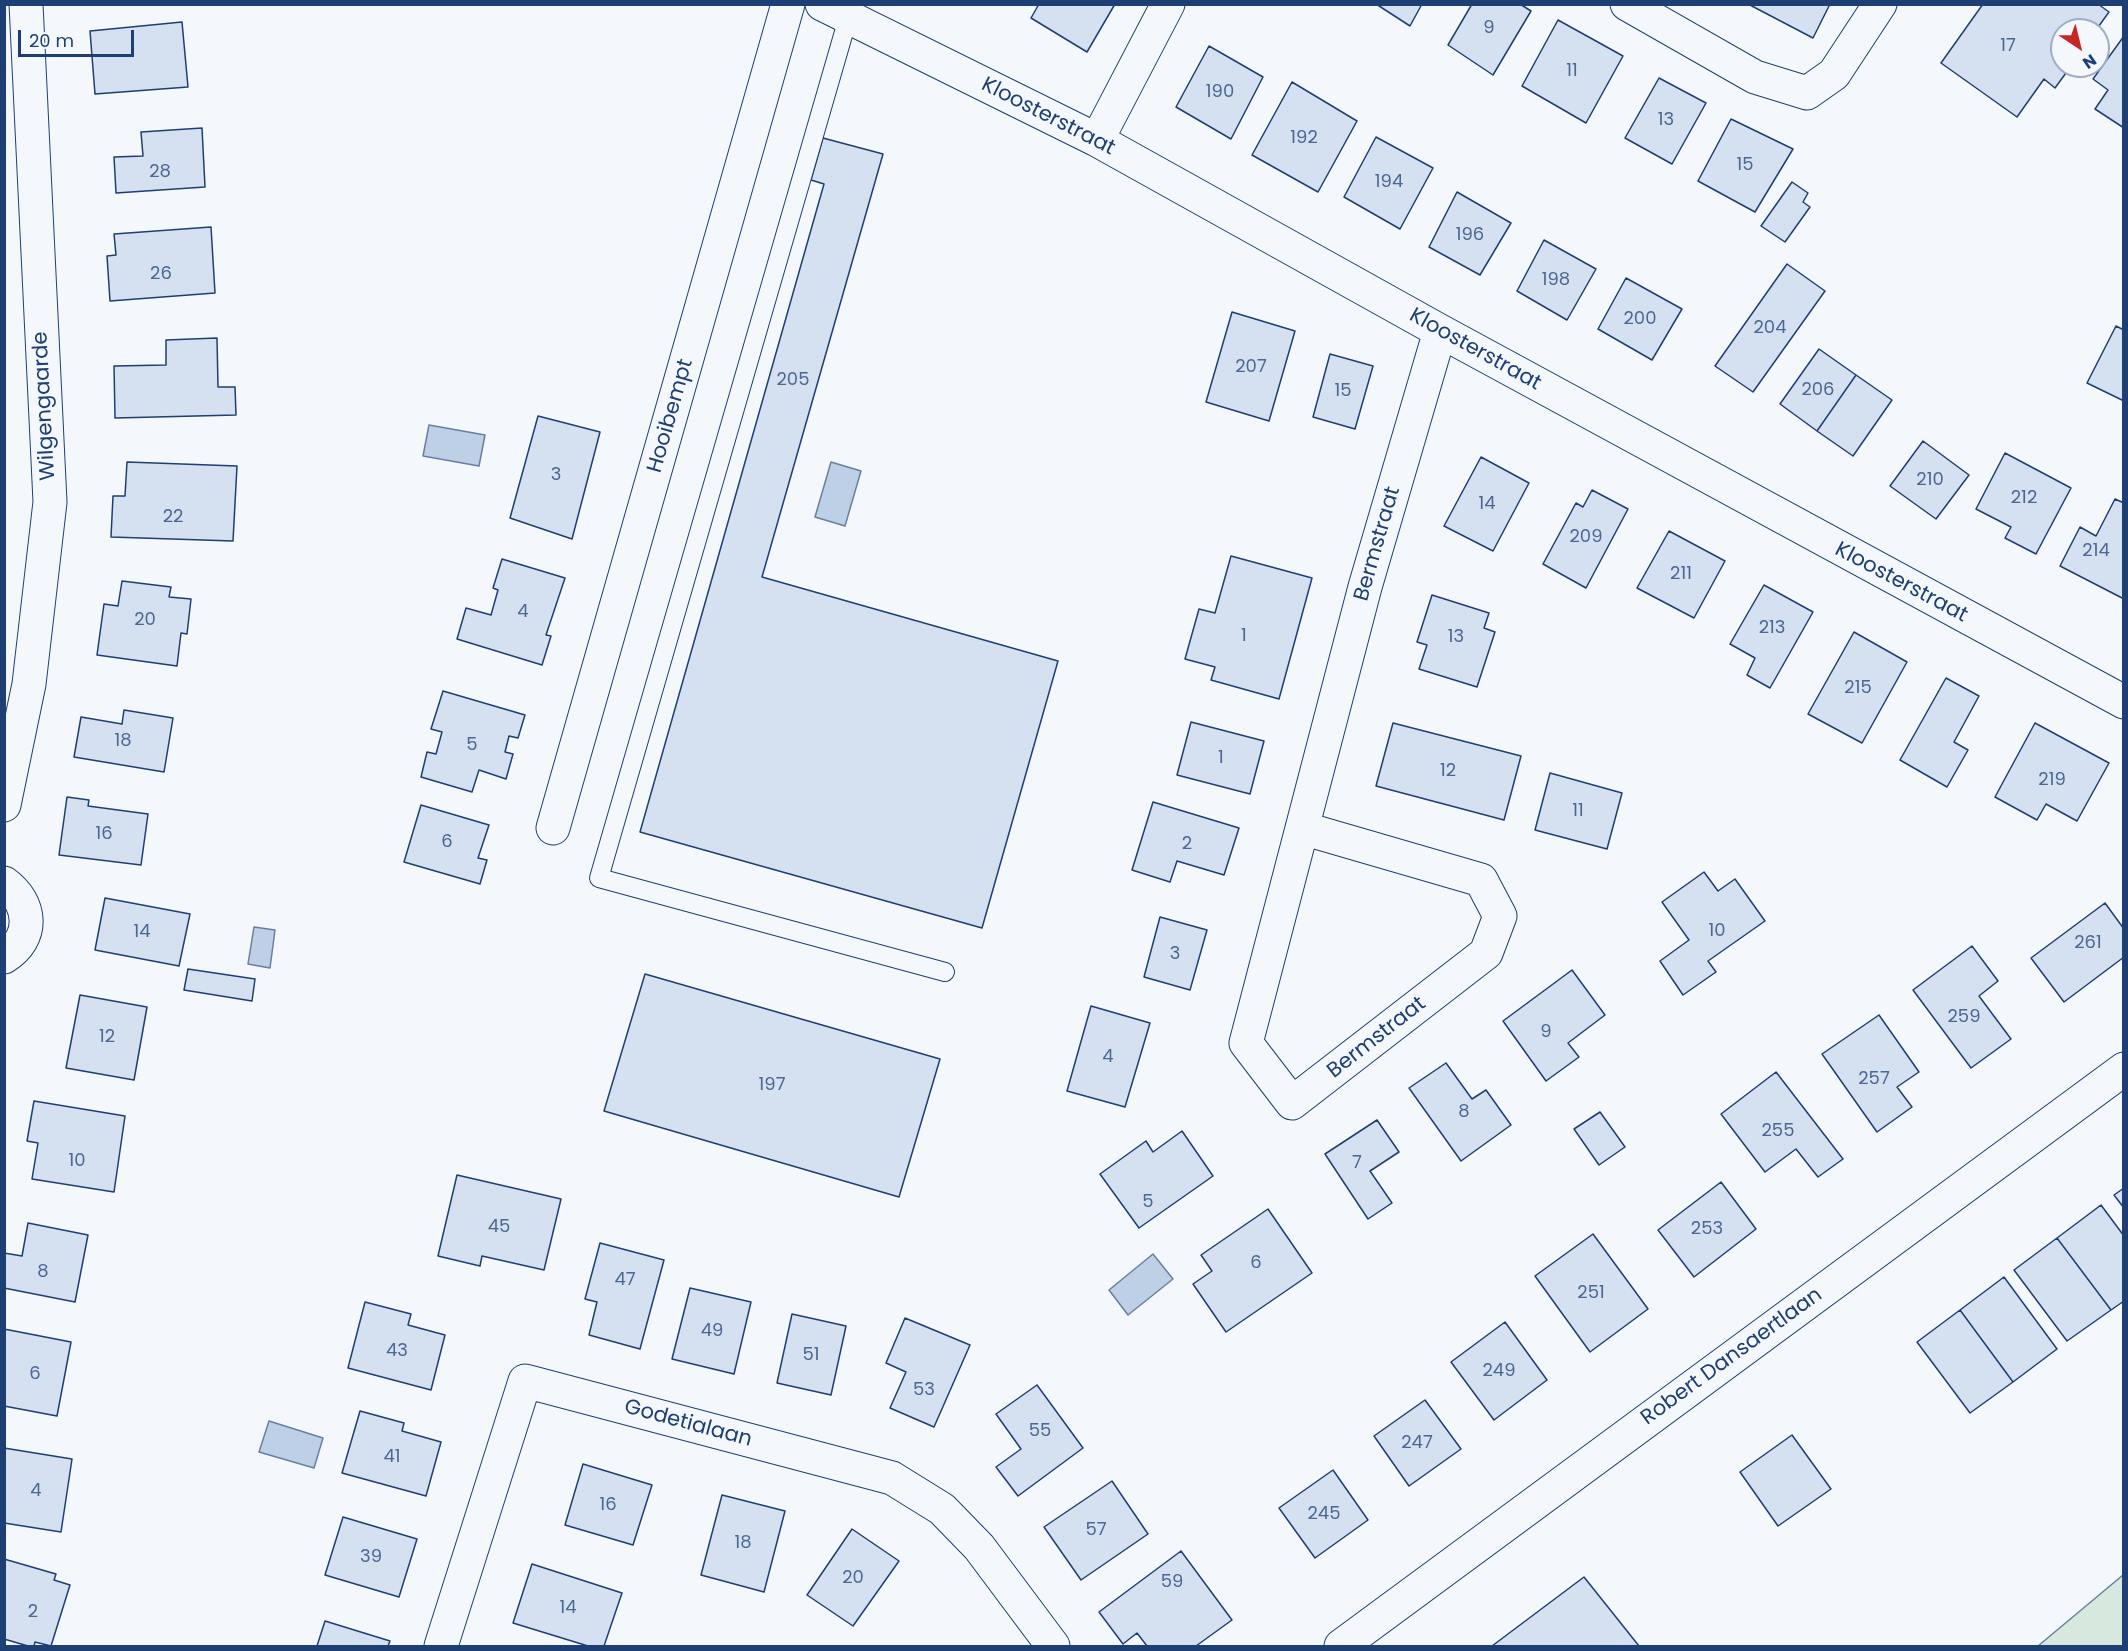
<!DOCTYPE html>
<style>
body{margin:0}
#map{position:relative;width:2128px;height:1651px;overflow:hidden;background:#f4f7fb;font-family:Poppins,sans-serif}
canvas{display:block}
.frame{position:absolute;inset:0;border:6px solid #1d3f73;pointer-events:none}
.north{position:absolute;left:2050px;top:18px;width:60px;height:60px;box-sizing:border-box;background:#f4f7fb;border:2px solid #9eadc5;border-radius:50%;rotate:145deg;font-size:16px;font-weight:700;line-height:24px;text-align:center;color:#1d3f73}
.north::after{content:'';display:block;margin:auto;width:21px;height:27px;background:#c62828;clip-path:polygon(50% 0,100% 100%,50% 72%,0 100%)}
.scale{position:absolute;left:18px;top:30px;width:116px;height:27px;box-sizing:border-box;border:3px solid #1d3f73;border-top:0;padding-left:8px;font-size:18px;line-height:21px;white-space:nowrap;color:#1d3f73;-webkit-text-stroke:4px #f4f7fb;paint-order:stroke}
</style>
<div id="map">
<canvas width="2128" height="1651"></canvas>
<div class="frame"></div>
<div class="north">N</div>
<div class="scale">20 m</div>
</div>
<script>
const g = document.querySelector('canvas').getContext('2d');
g.lineJoin = 'round';
function fillPath(path, color) {
  g.fillStyle = color;
  g.fill(path, 'evenodd');
}
function stroke(path, color, width, dash) {
  g.strokeStyle = color;
  g.lineWidth = width;
  g.lineCap = dash ? 'butt' : 'round';
  g.setLineDash(dash || []);
  g.stroke(path);
}
function write(font, color, halo, rows, align = 'center') {
  g.font = font + ' Poppins,sans-serif';
  g.lineWidth = 4.5;
  g.setLineDash([]);
  g.textBaseline = 'middle';
  g.strokeStyle = halo;
  g.fillStyle = color;
  for (const [text, x, y, turn = 0] of rows) {
    g.save();
    g.translate(x, y);
    g.rotate((+turn || 0) * Math.PI / 180);
    g.textAlign = isNaN(turn) ? turn : align;
    if (halo) g.strokeText(text, 0, 0);
    g.fillText(text, 0, 0);
    g.restore();
  }
}
const green = new Path2D(`
 M2123 1575V1646H2038Z`);
fillPath(green, '#d7e8df');
stroke(green, '#687fa3', 1.5);
const water = new Path2D(`
 M429 425 485 435 479 466 423 456Z
 M831 462 861 471 845 526 815 517Z
 M254 927 275 930 270 968 248 964Z
 M1153 1254 1173 1279 1128 1315 1109 1290Z
 M269 1421 323 1438 314 1468 259 1452Z`);
fillPath(water, '#bed0e5');
stroke(water, '#687fa3', 1.5);
const building = new Path2D(`
 M1039 4H1115L1087 52 1031 18Z
 M1376 4H1422L1410 26Z
 M1472 4H1520L1531 11 1493 75 1448 45Z
 M1748 4H1830L1813 38Z
 M1983 4H2098L2109 12 2096 30H2062V66H2071L2055 88 2044 79 2017 117 1941 63Z
 M1558 20 1623 56 1586 123 1522 86Z
 M182 22 188 87 95 94 90 31Z
 M2124 36V128L2095 109 2108 90 2093 79Z
 M1209 46 1263 77 1231 139 1176 107Z
 M1659 78 1706 103 1672 164 1625 138Z
 M1292 82 1357 121 1318 192 1252 155Z
 M1731 119 1793 149 1755 212 1698 181Z
 M202 128 205 187 116 193 114 157 143 156 141 132Z
 M1376 137 1433 168 1400 229 1344 197Z
 M823 138 883 154 762 577 1058 661 982 928 640 832 824 184 811 180Z
 M1792 182 1808 193 1803 202 1810 207 1785 242 1761 226Z
 M1457 192 1511 223 1480 275 1429 247Z
 M211 227 215 293 110 301 107 256 116 255 114 234Z
 M1544 240 1596 269 1567 320 1517 291Z
 M1787 264 1825 291 1753 392 1715 366Z
 M1626 278 1682 309 1652 360 1598 329Z
 M1232 312 1295 331 1269 421 1206 402Z
 M2116 326 2124 330V401L2087 383Z
 M217 338 218 387H235L236 415 115 418 114 366 166 365V340Z
 M1819 349 1856 375 1817 431 1780 404Z
 M1330 354 1373 366 1355 429 1313 417Z
 M1856 375 1892 400 1853 456 1817 431Z
 M538 416 600 432 572 539 510 518Z
 M1923 441 1969 475 1936 519 1890 486Z
 M2005 453 2071 488 2036 554 2005 538 2011 527 1976 509Z
 M1481 457 1529 483 1493 551 1444 526Z
 M127 462 237 466 233 541 111 537 113 496H125Z
 M1592 490 1628 509 1586 588 1543 564 1576 503 1583 507Z
 M2115 499 2124 503V599L2060 566 2080 527 2096 536Z
 M1669 531 1725 561 1694 618 1637 588Z
 M1231 556 1312 578 1279 699 1211 680 1215 667 1185 659 1199 609 1215 613Z
 M502 559 565 578 546 635 551 636 542 665 457 639 466 608 491 615 498 590 493 588Z
 M122 581 171 587 169 597 191 599 187 634 181 633 177 666 97 655 104 604 118 606Z
 M1764 585 1813 612 1770 688 1747 675 1755 658 1730 644Z
 M1432 595 1489 613 1484 628 1495 632 1477 687 1419 669 1427 645 1417 642Z
 M1854 632 1907 662 1862 743 1808 714Z
 M1946 678 1979 696 1954 742 1968 750 1947 787 1900 760Z
 M443 691 525 715 518 738 509 736 505 752 513 754 506 779 479 770 472 792 421 777 427 752 436 754 442 732 431 729Z
 M124 710 173 718 164 772 74 757 81 717 122 724Z
 M1191 722 1264 741 1250 794 1177 775Z
 M1393 723 1521 756 1504 820 1376 786Z
 M2035 723 2109 763 2077 821 2046 804 2037 820 1995 797Z
 M1550 773 1622 793 1607 849 1535 830Z
 M67 797 89 800 88 806 148 814 141 865 59 855Z
 M1153 802 1239 828 1224 875 1177 861 1170 882 1132 870Z
 M421 805 489 825 478 858 487 860 480 884 404 862Z
 M1704 872 1718 891 1735 879 1765 921 1708 961 1716 972 1683 995 1660 961 1689 940 1662 902Z
 M105 898 190 914 179 966 95 950Z
 M2105 903 2124 929V957L2064 1002 2031 958Z
 M1160 917 1207 930 1190 990 1144 977Z
 M1972 946 1998 981 1979 996 2011 1039 1971 1068 1913 990Z
 M188 969 255 979 252 1001 184 990Z
 M1572 970 1605 1015 1568 1043 1579 1057 1546 1081 1503 1021Z
 M645 974 940 1059 899 1197 604 1111Z
 M80 995 147 1007 134 1080 66 1068Z
 M1091 1006 1150 1023 1125 1107 1067 1091Z
 M1879 1015 1919 1072 1897 1087 1912 1107 1877 1132 1822 1054Z
 M1446 1063 1472 1099 1486 1090 1511 1125 1461 1161 1409 1088Z
 M1776 1072 1843 1159 1818 1177 1796 1149 1765 1172 1721 1114Z
 M34 1101 125 1116 114 1192 32 1179 38 1143 27 1141Z
 M1600 1112 1625 1147 1599 1165 1574 1129Z
 M1377 1120 1399 1152 1370 1171 1392 1203 1368 1219 1325 1154Z
 M1182 1131 1213 1176 1139 1228 1100 1174 1146 1141 1153 1152Z
 M457 1175 561 1199 544 1270 482 1256 480 1266 438 1256Z
 M1721 1182 1756 1229 1694 1277 1658 1230Z
 M2124 1188V1208L2114 1195Z
 M2101 1205 2124 1236V1301L2111 1310 2057 1238Z
 M1268 1209 1312 1273 1226 1332 1193 1284 1212 1271 1201 1255Z
 M28 1223 88 1235 75 1302 4 1288V1253L22 1256Z
 M1593 1234 1648 1309 1590 1352 1535 1276Z
 M2057 1238 2111 1310 2067 1341 2014 1270Z
 M600 1243 664 1260 640 1349 589 1335 597 1302 585 1299Z
 M2004 1277 2057 1349 2013 1382 1960 1310Z
 M690 1288 751 1302 734 1374 672 1359Z
 M365 1302 411 1314 408 1325 445 1335 431 1390 348 1368Z
 M1960 1310 2013 1382 1970 1413 1917 1342Z
 M792 1314 846 1326 831 1395 777 1383Z
 M905 1318 970 1345 934 1427 890 1408 906 1372 886 1363Z
 M1505 1322 1547 1380 1494 1420 1451 1362Z
 M4 1329 71 1342 57 1416 4 1406Z
 M1037 1385 1083 1448 1018 1496 996 1467 1021 1449 996 1414Z
 M1425 1400 1461 1449 1409 1486 1374 1436Z
 M360 1411 404 1423 402 1431 441 1442 426 1496 342 1473Z
 M1792 1435 1831 1489 1778 1526 1740 1472Z
 M4 1448 72 1459 61 1532 4 1523Z
 M583 1464 652 1485 633 1545 565 1525Z
 M1333 1470 1368 1520 1315 1558 1279 1508Z
 M1112 1481 1148 1534 1081 1580 1044 1527Z
 M722 1495 785 1511 764 1592 701 1575Z
 M343 1517 417 1539 399 1597 325 1575Z
 M852 1529 899 1561 853 1626 807 1595Z
 M1181 1551 1232 1620 1196 1646H1147L1137 1633 1123 1644 1099 1612Z
 M4 1559 56 1574 54 1580 70 1585 51 1646 35 1642 34 1646H28L4 1639Z
 M532 1564 622 1593 604 1646H588L513 1623Z
 M1584 1577 1639 1646H1492Z
 M325 1621 390 1641 388 1646H317Z`);
fillPath(building, '#d5e0f0');
stroke(building, '#1d3f73', 1.5);
const service = new Path2D(`
 M848 18 599 878 945 972`);
const minor = new Path2D(`
 M822 4 1097 140 1440 331 2124 702
 M1627 4 1755 77 1807 93 1834 74 1880 4
 M1097 140 1168 4
 M4 805 29 684 50 502 26 4
 M553 828 788 4
 M1302 828 1481 880 1500 916 1486 953 1292 1103 1246 1043 1365 587 1440 331
 M4 883C32 903 35 938 4 957
 M441 1646 525 1381 892 1478 942 1509 979 1547 1053 1646`);
const tertiary = new Path2D(`
 M1341 1646 2124 1069`);
stroke(service, '#1d3f73', 20);
stroke(minor, '#1d3f73', 35);
stroke(tertiary, '#1d3f73', 35);
stroke(service, '#f4f7fb', 18);
stroke(minor, '#f4f7fb', 33);
stroke(tertiary, '#f4f7fb', 33);
write('18px', '#4b6792', null, [
 ["9",1489,28],
 ["17",2008,46],
 ["11",1572,71],
 ["190",1220,92],
 ["13",1666,120],
 ["192",1304,138],
 ["15",1745,165],
 ["28",160,172],
 ["194",1389,182],
 ["196",1470,235],
 ["26",161,274],
 ["198",1556,280],
 ["200",1640,319],
 ["204",1770,328],
 ["207",1251,367],
 ["205",793,380],
 ["206",1818,390],
 ["15",1343,391],
 ["3",556,475],
 ["210",1930,480],
 ["212",2024,498],
 ["14",1487,504],
 ["22",173,517],
 ["209",1586,537],
 ["214",2096,551],
 ["211",1681,574],
 ["4",523,612],
 ["20",145,620],
 ["213",1772,628],
 ["1",1244,636],
 ["13",1456,637],
 ["215",1858,688],
 ["18",123,741],
 ["5",472,745],
 ["1",1221,758],
 ["12",1448,771],
 ["219",2052,780],
 ["11",1578,811],
 ["16",104,834],
 ["6",447,842],
 ["2",1187,844],
 ["10",1717,931],
 ["14",142,932],
 ["261",2088,943],
 ["3",1175,954],
 ["259",1964,1017],
 ["9",1546,1032],
 ["12",107,1037],
 ["4",1108,1057],
 ["257",1874,1079],
 ["197",772,1085],
 ["8",1464,1112],
 ["255",1778,1131],
 ["10",77,1161],
 ["7",1357,1163],
 ["5",1148,1202],
 ["45",499,1227],
 ["253",1707,1229],
 ["6",1256,1263],
 ["8",43,1272],
 ["47",625,1280],
 ["251",1591,1293],
 ["49",712,1331],
 ["43",397,1351],
 ["51",811,1355],
 ["249",1499,1371],
 ["6",35,1374],
 ["53",924,1390],
 ["55",1040,1431],
 ["247",1417,1443],
 ["41",392,1457],
 ["4",36,1491],
 ["16",608,1505],
 ["245",1324,1514],
 ["57",1096,1530],
 ["18",743,1543],
 ["39",371,1557],
 ["20",853,1578],
 ["59",1172,1582],
 ["14",568,1608],
 ["2",33,1612]
]);
write('21px', '#1d3f73', '#f4f7fb', [
 ["Kloosterstraat",1048,117,27],
 ["Kloosterstraat",1475,350,29],
 ["Wilgengaarde",45,406,-93],
 ["Hooibempt",671,416,-74],
 ["Bermstraat",1378,544,-74],
 ["Kloosterstraat",1901,583,28],
 ["Bermstraat",1377,1038,-38],
 ["Robert Dansaertlaan",1732,1357,-36],
 ["Godetialaan",688,1424,15]
]);
</script>
